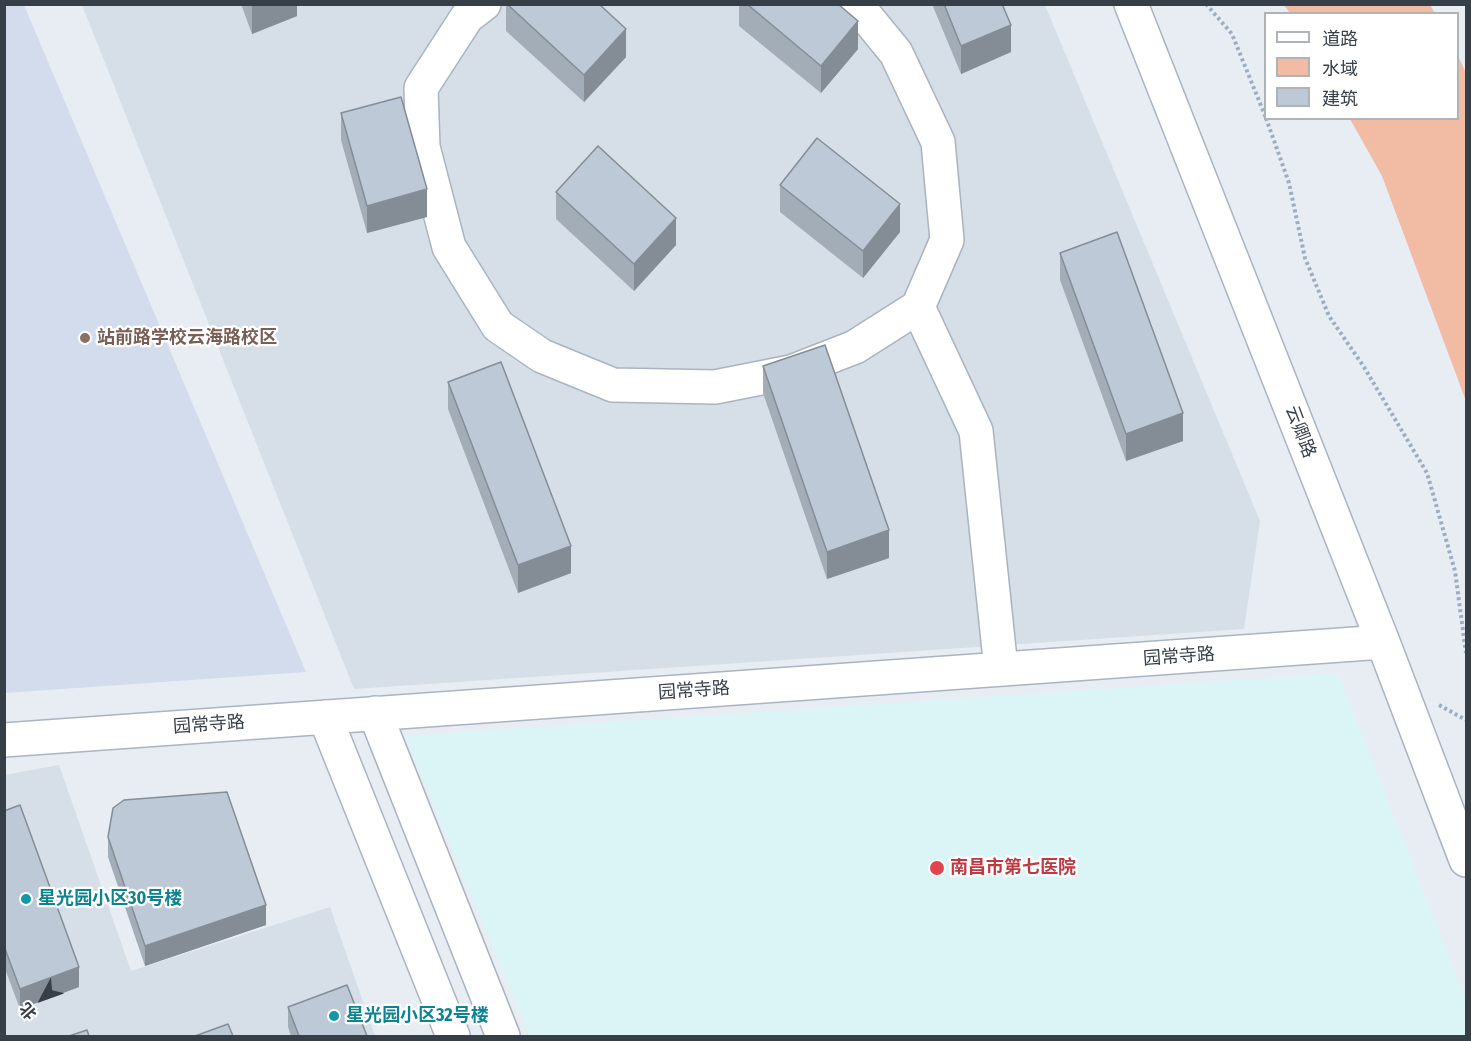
<!DOCTYPE html>
<meta charset="utf-8">
<style>
body{margin:0}
#map{position:relative;width:1471px;height:1041px;overflow:hidden;background:#e8edf4;font-family:"Fira Sans Condensed","Noto Sans SC",sans-serif}
canvas{display:block}
.frame{position:absolute;inset:0;border:6px solid #363f48;pointer-events:none}
.legend{position:absolute;left:1264px;top:12px;width:195px;height:108px;box-sizing:border-box;background:#fff;border:2px solid #afb2b6;margin:0;padding:8px 10px;list-style:none;font-size:18px;color:#363f48}
.legend li{display:flex;align-items:center;gap:12px;height:30px}
.legend b{width:30px;border:2px solid #afb2b6}
.north{position:absolute;left:12px;top:969px;width:60px;height:60px;-webkit-text-stroke:4px #fff;paint-order:stroke;rotate:229deg;font-size:16px;font-weight:700;line-height:24px;text-align:center;color:#363f48}
.north::after{content:'';display:block;margin:auto;width:21px;height:27px;background:#363f48;clip-path:polygon(50% 0,100% 100%,50% 72%,0 100%)}
</style>
<div id="map">
<canvas width="1471" height="1041"></canvas>
<div class="frame"></div>
<ul class="legend">
<li><b style="height:8px;background:#fff"></b>道路</li>
<li><b style="height:16px;background:#f2bba4"></b>水域</li>
<li><b style="height:16px;background:#bdc9d6"></b>建筑</li>
</ul>
<div class="north">北</div>
</div>
<script>
const g = document.querySelector('canvas').getContext('2d');
g.lineJoin = 'round';
function fillPath(path, color) {
  g.fillStyle = color;
  g.fill(path, 'evenodd');
}
function stroke(path, color, width, dash) {
  g.strokeStyle = color;
  g.lineWidth = width;
  g.lineCap = dash ? 'butt' : 'round';
  g.setLineDash(dash || []);
  g.stroke(path);
}
function write(font, color, halo, rows, align = 'center') {
  g.font = font + ' "Fira Sans Condensed","Noto Sans SC",sans-serif';
  g.lineWidth = 4.5;
  g.setLineDash([]);
  g.textBaseline = 'middle';
  g.strokeStyle = halo;
  g.fillStyle = color;
  for (const [text, x, y, turn = 0] of rows) {
    g.save();
    g.translate(x, y);
    g.rotate((+turn || 0) * Math.PI / 180);
    g.textAlign = isNaN(turn) ? turn : align;
    if (halo) g.strokeText(text, 0, 0);
    g.fillText(text, 0, 0);
    g.restore();
  }
}
fillPath(new Path2D(`
 M82 5H1045L1260 521 1244 629 354 689Z
 M59 765 131 971 330 907 375 1036H5V775Z`), '#d6dee8');
fillPath(new Path2D(`
 M24 5 306 672 5 693 4 5Z`), '#d2dced');
fillPath(new Path2D(`
 M1338 673 1466 1000V1036H530L405 736Z`), '#dbf4f5');
fillPath(new Path2D(`
 M1284 5H1430L1435 13H1290Z
 M1458 56 1466 73V401L1382 176 1350 119 1458 118Z`), '#f2bba4');
const minor = new Path2D(`
 M484 4 467 17 421 88 423 147 449 247 498 326 542 356 613 385 715 387 791 372 855 347 918 307 947 240 938 142 896 53 856 4
 M1131 4 1383 642 1466 860
 M918 307 976 431 1001 669
 M375 713 503 1036
 M325 717 453 1036
 M4 740 1383 642`);
stroke(minor, '#aab4c0', 36);
stroke(new Path2D(`
 M1206 4 1232 34 1266 118
 M1266 118 1289 183 1305 258 1329 316 1364 367 1427 473 1455 571 1466 653
 M1439 705 1466 720`), '#9badc2', 4, [3, 3]);
stroke(minor, '#fff', 33);
fillPath(new Path2D(`
 M241 4H297V16L252 34Z
 M506 4H599L626 57 584 102 506 31Z
 M739 4H838L858 49 821 93 739 26Z
 M932 4H1002L1011 52 961 74Z
 M341 113 427 217 367 233 341 140Z
 M780 185 900 232 863 278 780 212Z
 M556 192 676 245 634 291 556 219Z
 M1060 253 1183 441 1126 461 1060 280Z
 M763 366 889 558 827 579 763 393Z
 M448 382 571 573 518 593 448 409Z
 M4 811 79 987 20 1009 4 966Z
 M108 837 266 925 145 966 108 857Z
 M288 1007 367 1036H291L288 1027Z`), '#a3adb8');
fillPath(new Path2D(`
 M257 4H297V16L252 34V6Z
 M858 21V49L821 93V66Z
 M1011 25V52L961 74V46Z
 M626 29V57L584 102V75Z
 M427 189V217L367 233V206Z
 M900 204V232L863 278V251Z
 M676 218V245L634 291V264Z
 M1183 413V441L1126 461V434Z
 M889 530V558L827 579V552Z
 M571 546V573L518 593V565Z
 M266 905V925L145 966V946Z
 M79 967V987L20 1009V989Z`), '#848d96');
const building = new Path2D(`
 M507 4H599L626 29 584 75Z
 M747 4H838L858 21 821 66Z
 M944 4H1002L1011 25 961 46Z
 M401 97 427 189 367 206 341 113Z
 M817 138 900 204 863 251 780 185Z
 M598 146 676 218 634 264 556 192Z
 M1117 232 1183 413 1126 434 1060 253Z
 M825 345 889 530 827 552 763 366Z
 M501 362 571 546 518 565 448 382Z
 M227 792 266 905 145 946 108 837 113 808 124 800Z
 M20 805 79 967 20 989 4 946V811Z
 M347 985 367 1036H299L288 1007Z
 M228 1024 233 1036H195Z
 M87 1030 89 1036H69Z`);
fillPath(building, '#bdc9d6');
stroke(building, '#848d96', 1.5);
for (const [x, y, r, color] of [
 [85,338,6,"#8d6e63"],
 [937,868,8,"#e0444e"],
 [26,899,6,"#0f9aa8"],
 [334,1016,6,"#0f9aa8"]
]) {
  const dot = new Path2D();
  dot.arc(x, y, r, 0, 2 * Math.PI);
  g.fillStyle = color;
  g.fill(dot);
  stroke(dot, '#fff', 2);
}
write('bold 18px', '#785e54', '#fff', [
 ["站前路学校云海路校区",97,338]
], 'left');
write('18px', '#363f48', '#fff', [
 ["云卿路",1300,432,69],
 ["园常寺路",1179,657,-4],
 ["园常寺路",694,691,-4],
 ["园常寺路",209,725,-4]
]);
write('bold 18px', '#be3a42', '#fff', [
 ["南昌市第七医院",950,868]
], 'left');
write('bold 18px', '#0d838f', '#fff', [
 ["星光园小区30号楼",38,899],
 ["星光园小区32号楼",346,1016]
], 'left');
</script>
